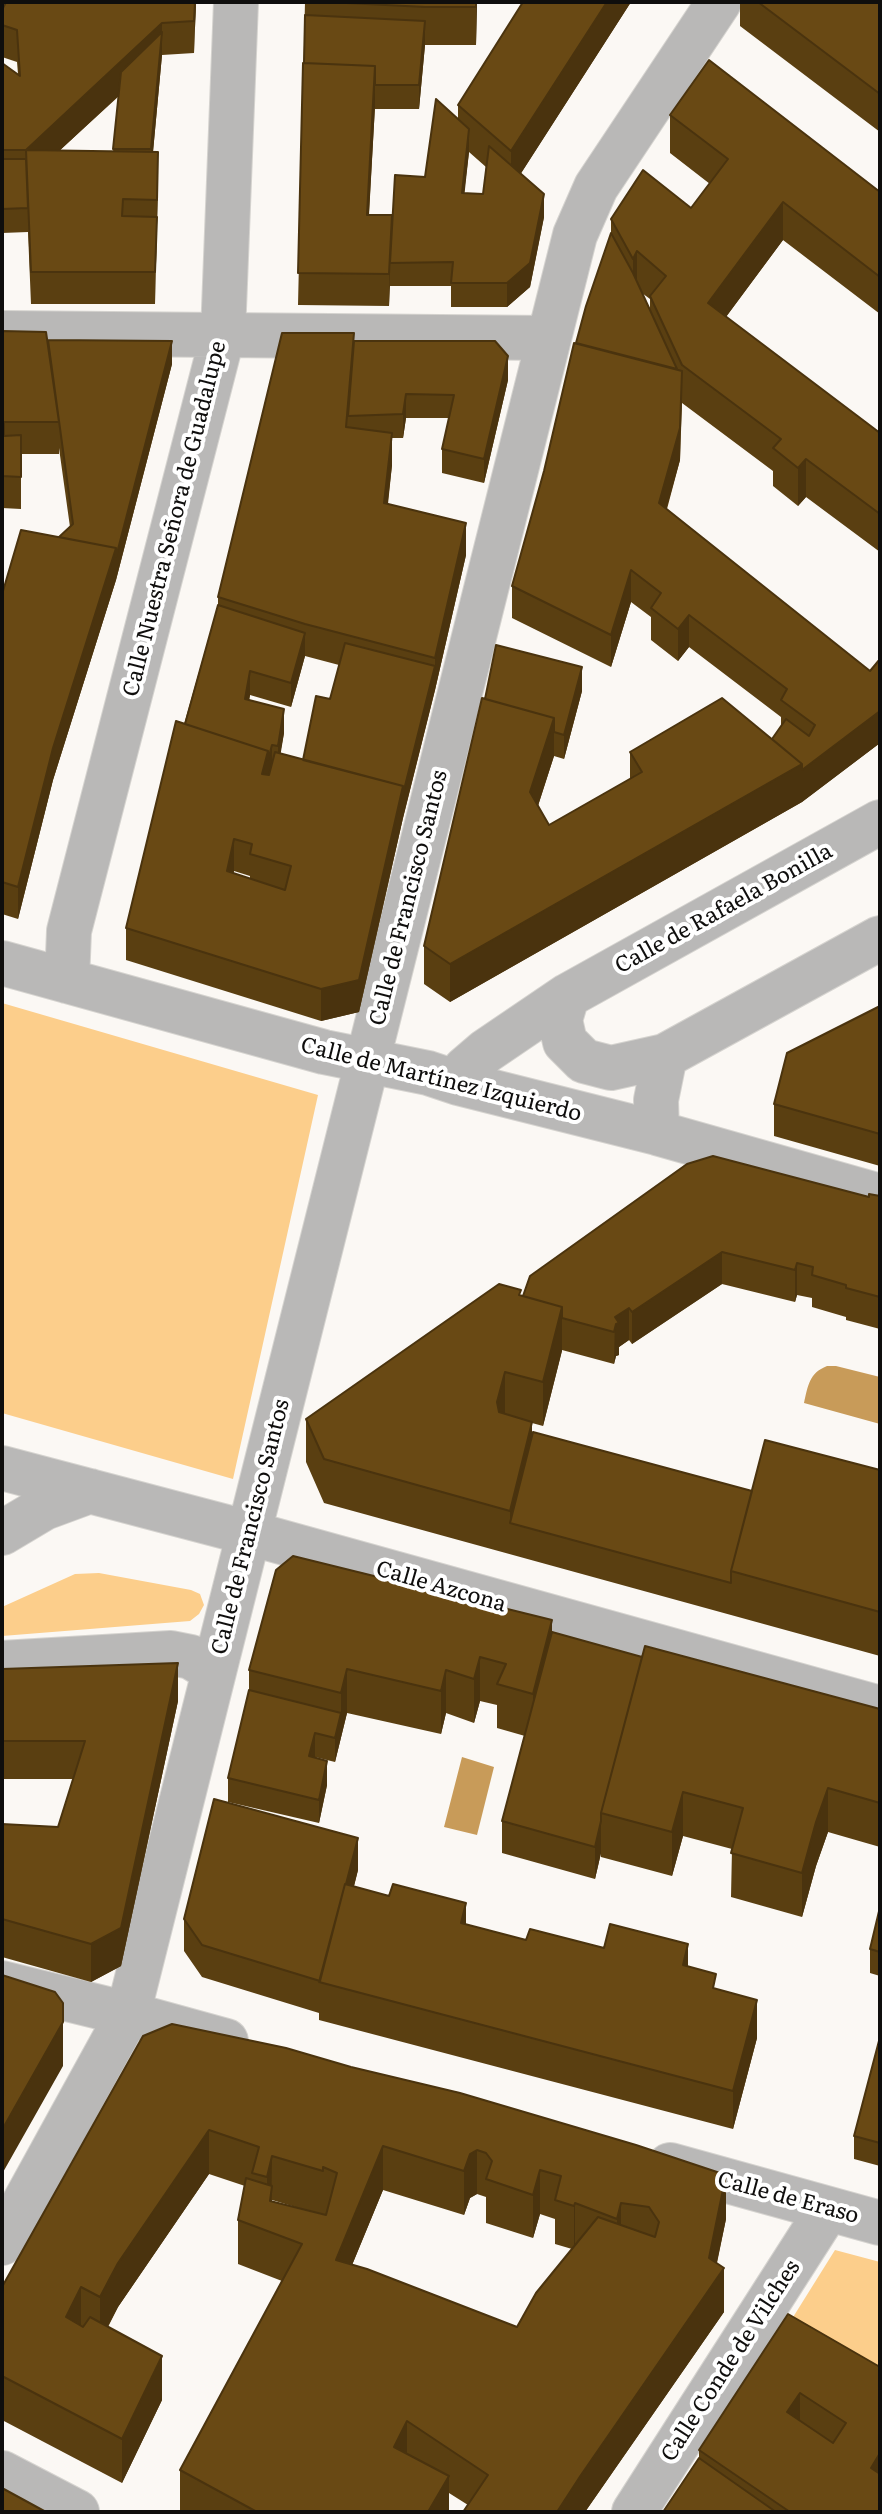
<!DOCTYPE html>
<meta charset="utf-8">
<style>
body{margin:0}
#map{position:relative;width:882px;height:2514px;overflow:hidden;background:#fbf8f4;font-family:Literata,serif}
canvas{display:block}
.frame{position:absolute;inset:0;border:4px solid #0f0e0d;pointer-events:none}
</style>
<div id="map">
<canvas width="882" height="2514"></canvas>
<div class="frame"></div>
</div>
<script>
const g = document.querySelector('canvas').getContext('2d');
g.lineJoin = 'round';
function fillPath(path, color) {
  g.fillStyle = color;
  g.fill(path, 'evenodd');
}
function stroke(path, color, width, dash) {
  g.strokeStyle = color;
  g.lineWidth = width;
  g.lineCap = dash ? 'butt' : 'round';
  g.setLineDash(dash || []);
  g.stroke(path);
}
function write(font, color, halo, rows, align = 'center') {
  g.font = font + ' Literata,serif';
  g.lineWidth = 8;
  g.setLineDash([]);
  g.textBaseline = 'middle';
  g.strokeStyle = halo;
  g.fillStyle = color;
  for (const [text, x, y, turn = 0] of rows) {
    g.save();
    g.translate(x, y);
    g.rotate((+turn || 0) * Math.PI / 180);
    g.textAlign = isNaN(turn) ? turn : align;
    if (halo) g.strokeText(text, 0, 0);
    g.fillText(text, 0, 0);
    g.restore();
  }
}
fillPath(new Path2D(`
 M2 1003 318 1095 233 1479 2 1413Z
 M99 1573 191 1590 200 1594 204 1605 199 1614 190 1621 2 1636V1607L75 1574Z
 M835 2250 880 2262V2374L790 2322Z`), '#fcce8b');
fillPath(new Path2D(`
 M827 1366H836L880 1377V1424L804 1403C808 1386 809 1373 827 1366Z
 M462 1757 494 1767 477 1835 444 1827Z`), '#c89b59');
const minor = new Path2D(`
 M2 333 549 338
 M2 963 324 1052 428 1073 458 1083 657 1133 880 1196
 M67 981 69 931 223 334 236 2
 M567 996 560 1020 565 1042 584 1061 611 1068 665 1056
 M458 1083 465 1069 486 1051 567 996 880 822
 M657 1133 656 1100 665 1056 880 938
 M2 1468 249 1533 880 1708
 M2 1533 44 1508 90 1491
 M2 1663 171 1653 191 1657 214 1671
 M2 1983 128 2014 226 2041
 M670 2165 880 2223
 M2 2243 128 2014 575 235 596 187 719 2
 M2 2473 77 2512
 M634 2512 828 2209`);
stroke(minor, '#d5d3cf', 46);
stroke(minor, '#b9b8b7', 44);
fillPath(new Path2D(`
 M196 2 194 53 162 55 153 152 158 185 155 304H31L28 232 2 233V63L18 74 17 62 2 57V10ZM119 96 113 152 59 151Z
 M305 2H477L476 45H425L419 109H375V106L369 215H392L425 177 458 119V105L523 2H631L521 173 544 217 530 287 507 307H451V286H390L389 306 298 305ZM469 152 486 167 483 194 464 193Z
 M740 2H880V132L740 26Z
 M670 115 880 192V314L783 240 726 317 880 433V552L806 497 798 506 773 486V471L682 403 680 460 667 509 870 671 880 659V743L802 802 450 1002 424 984V946L485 699 582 691 564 759 554 756 538 806 549 825 630 779V752L772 739 781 726V717L689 647 678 661 651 640V617L631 602 611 667 512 618V586L544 471 576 343 611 233V219L691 208 710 184 670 153ZM642 293 650 299V309Z
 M2 331 172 364 116 580 53 780 18 919 2 914V591L70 527 59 448V454H21V509L2 508Z
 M354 341 508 380 484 483 442 473V449L449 418H406L403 438H392V465L388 504 466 555 435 690 403 818 359 1012 321 1021 126 960V928L218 605V597ZM305 656 339 665 330 699 303 760 280 754 284 733 249 700 250 695 291 707ZM234 871 250 876V879L233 873Z
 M880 1006V1166L774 1136V1104Z
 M880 1196V1329L846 1320V1317L812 1307V1298L797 1295 795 1302 722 1284 632 1344 629 1340 619 1347V1355L616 1356 614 1364 562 1350 543 1426 532 1423V1434L752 1491 880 1470V1656L324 1503 306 1462V1419L521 1296H523L869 1197Z
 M552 1632 642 1657 880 1709V1847L828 1832 816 1866 802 1917 731 1897 732 1849 683 1836 672 1876 601 1857V1853L595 1879 502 1853V1821L525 1736 497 1728V1705L480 1701 474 1723 446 1713 441 1734 347 1713 335 1762 315 1757 327 1785 319 1823 228 1802V1778L249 1690V1670Z
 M2 1669 178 1701 121 1966 91 1982 2 1957V1824L58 1827 73 1779H2Z
 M358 1870 354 1886 466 1924 526 1940 604 1948 688 1966 716 1989 757 2038 733 2129 319 2020V2013L202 1977 184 1951V1919Z
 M880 1907V1976L870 1973V1949Z
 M143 2036 726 2219 717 2263 724 2312 585 2512H463L468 2505 449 2493V2512H180V2470L282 2281 238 2264V2220L245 2186 209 2174 118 2307 108 2327 162 2400 122 2483 2 2420V2287ZM383 2190 464 2215 470 2198 477 2194 486 2197V2223L533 2238 540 2214 555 2219V2244L572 2249 517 2327 352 2265ZM272 2200 312 2212 272 2201Z
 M880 2037V2166L854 2159V2136Z
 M788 2314 880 2367V2512H663L699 2458V2450Z`), '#5a3f11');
fillPath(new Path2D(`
 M195 2H196L194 53Z
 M476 2H477L476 45Z
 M607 2H631L511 189V151Z
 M425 21V45L419 109V85Z
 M162 23V55L151 173V149L159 58 27 181 26 150Z
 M375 66V106L367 247V215Z
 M469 129V152L462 217V193Z
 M158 152V185L155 304 157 200Z
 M544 194V217L530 287 507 307V283Z
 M783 202V240L708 341V303Z
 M392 215 390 263 389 306V274Z
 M637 251V289L633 297V259Z
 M172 341V364L116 580 53 780 18 919V887L53 748Z
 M508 356V380L484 483V459Z
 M682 371 680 460 659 535V503Z
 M406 394V418L403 438V414Z
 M392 433V465L384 535V503Z
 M806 459V497L798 506V468Z
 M466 523V555L435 690 403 818 359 1012 321 1021V989L403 786 435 666V658Z
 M631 570V602L611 667V635Z
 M689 615V647L678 661V629Z
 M305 633V656L291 707V683Z
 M582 667V691L564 759V735Z
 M250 671V695L245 723V699Z
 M284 709V733L278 770V746Z
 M880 711V743L802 802 450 1002V964Z
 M554 718V756L530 830V792Z
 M272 745V768L268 783 262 774 268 751Z
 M234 839V871L227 903V871Z
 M722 1252V1284L632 1344V1312Z
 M797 1263V1295L795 1302V1270Z
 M562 1307V1351L543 1426V1382Z
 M629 1308V1340L619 1347V1355L616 1356 614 1364 615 1317Z
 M505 1372V1416L497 1445V1402Z
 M532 1422V1466L510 1523V1511Z
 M552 1620V1664L533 1738V1694Z
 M480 1657V1701L474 1723V1679Z
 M178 1663V1701L121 1966 91 1982V1944Z
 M347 1669V1713L335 1762V1738L341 1713V1693Z
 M446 1670V1713L441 1734V1691Z
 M315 1733V1757L309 1780V1756Z
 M327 1761V1785L319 1823V1800Z
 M828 1788V1832L816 1866 802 1917V1873L816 1822Z
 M683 1792V1836L672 1876V1832Z
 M601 1821V1853L595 1879V1847Z
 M358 1838V1870L329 1985 321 1983Z
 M466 1903V1941L461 1923Z
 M688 1944V1982L683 1965Z
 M757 2000V2038L733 2129V2091Z
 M63 2003V2066L2 2174V2130Z
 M209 2130V2174L118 2307 100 2341V2297L118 2263Z
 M383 2146V2190L336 2304V2260Z
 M477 2150V2194L470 2198 464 2215V2171L470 2154Z
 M272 2156 271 2232 267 2221V2177Z
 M540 2170V2214L533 2238V2195Z
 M726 2175V2219L712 2285 724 2268V2312L585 2512H557L709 2258Z
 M575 2203V2247L574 2250V2206Z
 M621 2203V2247L617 2263V2219Z
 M81 2287V2331L66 2317Z
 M162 2356V2400L122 2483V2439Z
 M800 2393V2425L787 2412Z
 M407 2421V2465L394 2447Z
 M880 2453V2485L871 2468Z
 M449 2476V2512H428Z`), '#4a330e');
const building = new Path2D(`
 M6 2H195L194 21 162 23 26 150H2V63L20 76 17 30 2 25V10Z
 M327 2H476V7H425Z
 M523 2H607L511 151 458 105Z
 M758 2H880V94Z
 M305 15 425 21 419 85H375V66L304 63Z
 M162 32 151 149H113L121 72Z
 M709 60 880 192V277L783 202 708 303 880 433V514L806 459 798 468 773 448 781 439 682 365 650 296 666 276 637 251 633 259 611 219 643 170 691 208 728 159 670 115Z
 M303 63 375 66 367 215H392L389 274 298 273Z
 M436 99 469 129 462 193 483 194 489 146 544 194 530 263 507 283H451L453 262 390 263 395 175 425 177Z
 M26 150 158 152 157 200 123 199 122 216 157 217 155 272H31Z
 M2 159H26L28 208 2 209Z
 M611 233 633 273 677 369 576 343 586 306Z
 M2 331 46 332 59 422H4V436L21 435V477L2 476Z
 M282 333H354L346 427 392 433 384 503 466 523 435 658 305 624 218 597Z
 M48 340 172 341 116 557V548L59 537 73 524Z
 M354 341H495L508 356 484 459 442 449 454 395 406 394 403 414 348 416Z
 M574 343 682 371 680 428 659 503 870 671 880 659V711L802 770V764L772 739 786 719 809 736 815 725 781 700 787 689 689 615 678 629 651 608 661 593 631 570 611 635 512 586 544 471Z
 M21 530 116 548 53 748 18 887 2 882V591H3Z
 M218 605 305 633 291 683 250 671 245 699 284 709 278 746 272 745 268 760V751L185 724Z
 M345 643 435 666 403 794V786L303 760 316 696 330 699Z
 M496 645 582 667 564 735 554 732V718L485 699Z
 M482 698 554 718 530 792 549 825 642 772 630 752 722 698 802 764 450 964 424 946Z
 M176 721 268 751 262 774 269 775 275 752 403 786 359 980 321 989 126 928ZM234 839 252 844 250 854 291 866 285 890 227 871Z
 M880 1006V1134L774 1104 787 1053Z
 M713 1156 869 1197V1194L880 1196V1297L846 1288V1285L812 1275 813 1267 797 1263 795 1270 722 1252 632 1312 629 1308 615 1317 619 1323 616 1324 614 1332 562 1318V1307L523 1296 530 1276 687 1164Z
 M499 1284 521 1290 519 1295 562 1307 543 1382 505 1372 497 1402 499 1412 532 1422 510 1511 324 1459 306 1419Z
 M533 1432 752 1491 731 1571V1583L510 1523Z
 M765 1440 880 1470V1612L731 1571Z
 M293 1556 552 1620 533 1694 497 1684 506 1664 480 1657 474 1679 446 1670 441 1691 347 1669 341 1693 249 1670 276 1570Z
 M552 1632 642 1657 601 1813V1821L595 1847 502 1821Z
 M645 1646 880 1709V1803L828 1788 816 1822 802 1873 731 1853 743 1808 683 1792 672 1832 601 1813Z
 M178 1663 121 1928 91 1944 2 1919V1824L58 1827 85 1741H2V1669Z
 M249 1690 341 1713 335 1738 315 1733 309 1756 327 1761 319 1800 228 1778Z
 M214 1799 358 1838 346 1884H345L320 1981 202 1945 184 1919Z
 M345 1884 389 1896 393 1884 466 1903 461 1923 526 1940 530 1929 604 1948 610 1924 688 1944 683 1965 716 1974 713 1988 757 2000 733 2091 319 1982Z
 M880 1907V1952L870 1949Z
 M2 1975 55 1992 63 2003V2022L2 2130Z
 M172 2024 286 2048 351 2067 460 2093 636 2145 726 2175 709 2258 724 2268 581 2475 557 2512H463L488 2475 407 2421 394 2447 449 2476 428 2512H257L180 2470 302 2244 238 2220 246 2178 272 2186 270 2201 326 2215 337 2173 323 2167V2171L272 2156 267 2177 252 2173 259 2147 209 2130 118 2263 100 2297 81 2287 66 2317 83 2327 90 2317 162 2356 122 2439 2 2376V2287L143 2036ZM383 2146 464 2171 470 2154 477 2150 486 2153 492 2161 486 2179 533 2195 540 2170 561 2176 555 2200 574 2206 575 2203 617 2219 621 2203 649 2207 659 2222 655 2237 598 2217 536 2293 517 2327 367 2269 336 2260Z
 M880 2037V2143L854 2136Z
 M788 2314 880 2367V2453L871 2468 880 2474V2512H790L699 2450ZM800 2393 846 2423 833 2443 787 2412Z
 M699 2458 776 2512H663Z
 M2 2488 46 2512H2Z`);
fillPath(building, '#694914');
stroke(building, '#4a330e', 2);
write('22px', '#0f0e0d', '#fff', [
 ["Calle Nuestra Señora de Guadalupe",175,519,-76],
 ["Calle de Francisco Santos",409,898,-76],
 ["Calle de Rafaela Bonilla",724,909,-29],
 ["Calle de Martínez Izquierdo",441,1080,14],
 ["Calle de Francisco Santos",251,1527,-76],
 ["Calle Azcona",441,1587,16],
 ["Calle de Eraso",788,2198,15],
 ["Calle Conde de Vilches",731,2361,-57]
]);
</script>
